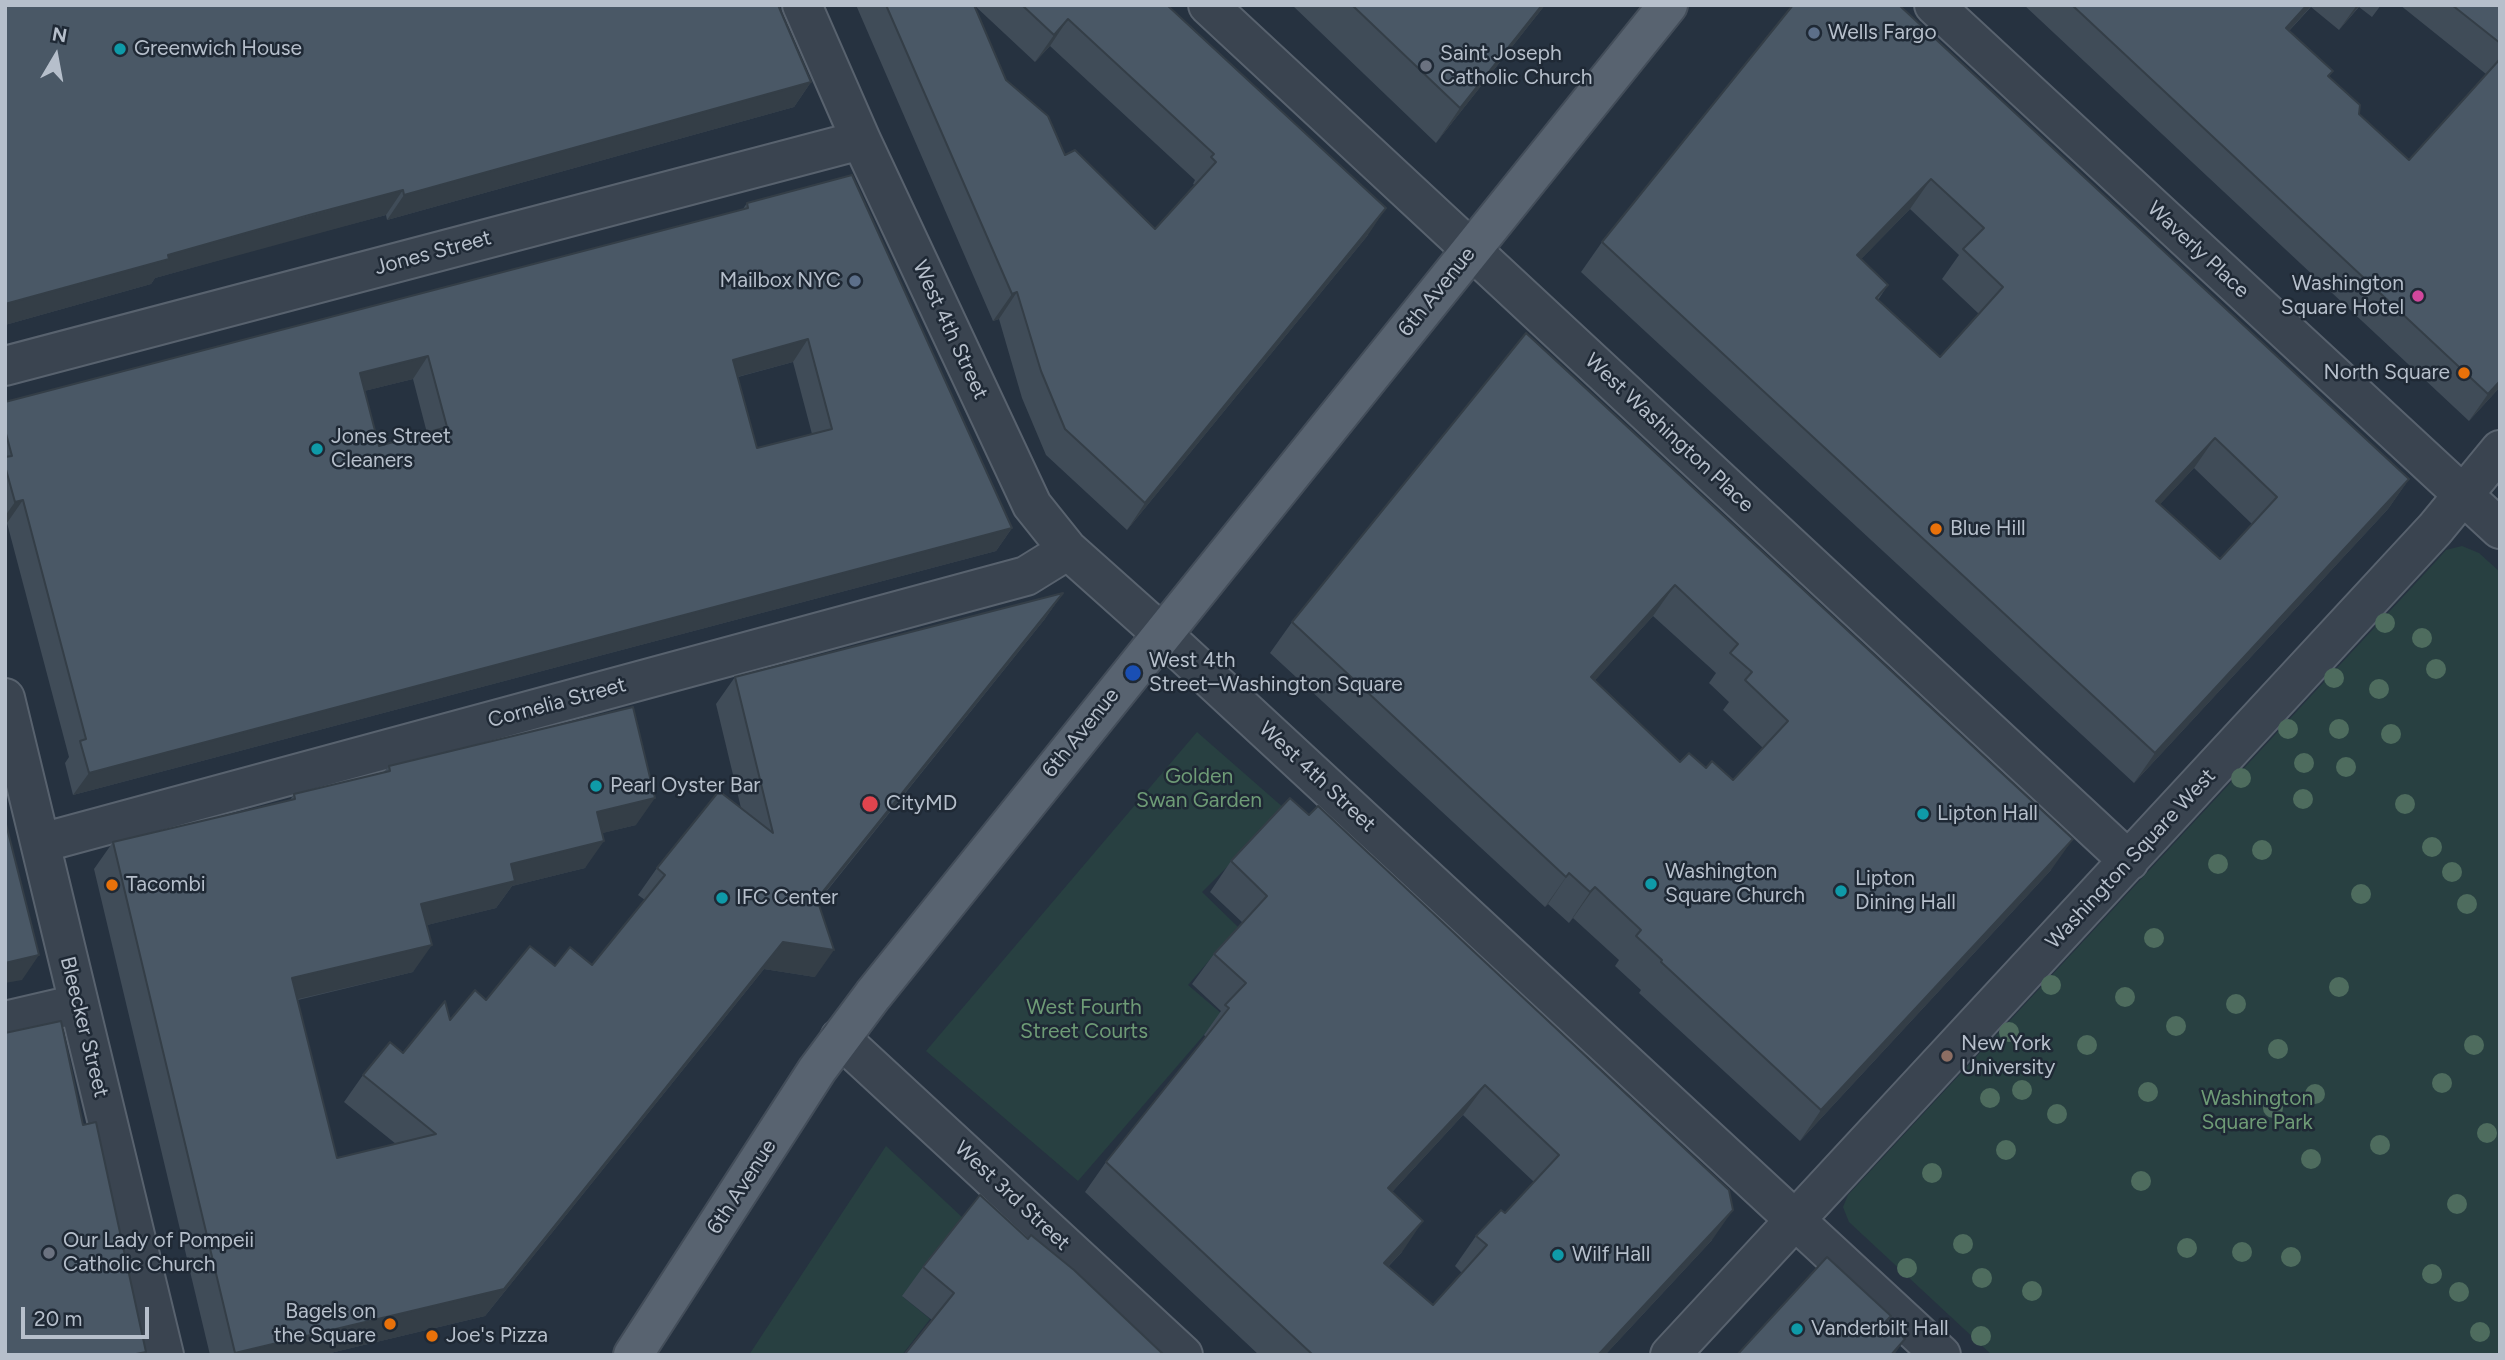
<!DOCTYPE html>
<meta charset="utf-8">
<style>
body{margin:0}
#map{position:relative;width:2505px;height:1360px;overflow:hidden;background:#263240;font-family:Figtree,sans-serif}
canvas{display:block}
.frame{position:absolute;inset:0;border:7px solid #b6bfcb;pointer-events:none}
.north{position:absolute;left:21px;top:21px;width:70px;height:70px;-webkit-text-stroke:5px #1f2935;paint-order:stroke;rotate:10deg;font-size:19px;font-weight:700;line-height:28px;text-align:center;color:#b6bfcb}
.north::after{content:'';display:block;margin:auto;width:24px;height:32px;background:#b6bfcb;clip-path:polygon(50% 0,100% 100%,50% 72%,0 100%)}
.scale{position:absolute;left:21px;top:1307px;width:128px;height:32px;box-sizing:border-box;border:4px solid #b6bfcb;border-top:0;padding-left:9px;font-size:21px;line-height:24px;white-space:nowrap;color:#b6bfcb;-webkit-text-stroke:5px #1f2935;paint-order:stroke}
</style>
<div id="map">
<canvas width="2505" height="1360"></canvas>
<div class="frame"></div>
<div class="north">N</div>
<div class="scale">20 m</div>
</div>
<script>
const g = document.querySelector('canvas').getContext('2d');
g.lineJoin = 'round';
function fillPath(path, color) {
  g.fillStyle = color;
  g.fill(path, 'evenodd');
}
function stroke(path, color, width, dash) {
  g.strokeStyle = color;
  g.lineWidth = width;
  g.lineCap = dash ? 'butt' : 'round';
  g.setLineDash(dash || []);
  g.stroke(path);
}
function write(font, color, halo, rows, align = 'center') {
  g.font = font + ' Figtree,sans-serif';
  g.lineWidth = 5;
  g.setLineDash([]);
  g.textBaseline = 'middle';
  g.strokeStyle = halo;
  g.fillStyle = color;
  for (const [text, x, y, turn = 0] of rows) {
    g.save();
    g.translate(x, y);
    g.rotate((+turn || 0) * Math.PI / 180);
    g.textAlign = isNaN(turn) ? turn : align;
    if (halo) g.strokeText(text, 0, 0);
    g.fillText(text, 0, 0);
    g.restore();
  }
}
fillPath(new Path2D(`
 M2462 546 2479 553 2500 572V1355H1992L1849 1222 1843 1207 1848 1195 2440 557 2446 550Z
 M1197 732 1285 809 1202 892 1238 927 1188 985 1222 1014 1078 1181 926 1051Z
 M886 1146 964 1219 903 1297 930 1319 902 1355H749Z`), '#284041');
const minor = new Path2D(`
 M802 5 861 140 1032 505 1068 550 1161 633 1941 1355
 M1208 5 2129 861
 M1934 5 2500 529
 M5 366 861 140
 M5 698 164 1355
 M41 843 1026 576 1068 550
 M5 1021 78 1004
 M840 1038 1183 1355
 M1670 1355 2435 529 2500 450`);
const major = new Path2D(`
 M633 1355 817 1070 873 995 1668 5`);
stroke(minor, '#58626e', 42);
stroke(major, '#434d59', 42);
stroke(minor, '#3a4450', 38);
stroke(major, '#586370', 38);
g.fillStyle = '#4e6c5e';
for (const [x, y] of [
 [2385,623],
 [2422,638],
 [2436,669],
 [2334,678],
 [2379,689],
 [2288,729],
 [2339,729],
 [2391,734],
 [2304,763],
 [2346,767],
 [2241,778],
 [2303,799],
 [2405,804],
 [2432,847],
 [2262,850],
 [2218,864],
 [2452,872],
 [2361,894],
 [2467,904],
 [2154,938],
 [2051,985],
 [2339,987],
 [2125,997],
 [2236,1004],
 [2176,1026],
 [2009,1032],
 [2087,1045],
 [2474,1045],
 [2278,1049],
 [2442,1083],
 [2022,1090],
 [2148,1092],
 [2315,1094],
 [1990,1098],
 [2273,1108],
 [2057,1114],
 [2487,1133],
 [2380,1145],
 [2006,1150],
 [2311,1159],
 [1932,1173],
 [2141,1181],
 [2457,1204],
 [1963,1244],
 [2187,1248],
 [2242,1252],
 [2291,1257],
 [1907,1268],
 [2432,1274],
 [1982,1278],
 [2032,1291],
 [2459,1292],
 [2480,1332],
 [1981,1336]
]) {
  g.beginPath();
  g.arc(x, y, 10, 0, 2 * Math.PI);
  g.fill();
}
fillPath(new Path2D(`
 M5 5 811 82 794 107 387 220 386 215 291 240 155 278 151 284 5 325Z
 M856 5H974L1006 80 1065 155 1155 229 1195 185 1193 184 1195 180 1050 46 1035 62 974 5H1167L1368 235 1127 530 1046 455 1022 398 999 319 993 321Z
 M1292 5H1545L1436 143Z
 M1793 5 2409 479 2388 509 2134 783 1581 272 1602 242ZM1910 209 1959 255 1942 279 1979 314 1940 357 1878 300 1888 285 1861 259ZM2194 468 2252 524 2220 559 2160 504Z
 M2024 5H2381L2372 17 2359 7 2339 30 2311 7 2289 31 2333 71 2329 76 2359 114 2409 160 2486 74 2400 5H2500V387L2469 421Z
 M747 203 1012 528 996 551 73 795 65 763 69 757 7 523H5V402L743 209ZM793 362 812 434 757 448 738 377ZM413 379 427 433 379 446 364 391Z
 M1526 333 2051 870 1800 1141 1639 993 1641 990 1615 966 1619 960 1573 918 1569 923 1548 904 1545 907 1270 653 1292 622ZM1653 616 1716 673 1709 683 1729 702 1723 710 1763 748 1733 780 1706 768 1680 762 1595 680Z
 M1063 593 1044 620 818 902 815 977 764 969 485 1316 322 1355H210L94 869 113 842 290 800 294 794 383 773 389 766 636 825 602 833 585 868 512 886 496 908 427 925 413 972 298 1000 337 1158 396 1144 344 1102 363 1075 403 1053 450 1020 486 1000 555 966 592 965 645 900 638 895 657 868 741 808 716 704 735 677Z
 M1231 861 1712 1240 1605 1355H1259L1085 1192 1106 1162 1206 1037 1204 1035 1221 1011 1192 984 1214 954 1243 923 1210 892ZM1463 1115 1534 1182 1505 1213 1476 1236 1455 1266 1462 1273 1433 1305 1388 1267 1402 1252 1392 1192Z
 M1028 1239 932 1320 902 1296 923 1267Z`), '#404c58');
fillPath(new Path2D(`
 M1542 5H1545L1436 143 1460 108Z
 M2307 5H2312L2267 55 2286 28Z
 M2357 5H2360L2339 30Z
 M1068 19 1050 46 1035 62 1054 35Z
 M811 82 794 107 387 220 404 195Z
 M1931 179 1910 209 1836 285 1857 255Z
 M403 190 386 215 155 278 151 284 5 325V304L168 255Z
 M1386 208 1368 235 1127 530 1145 503Z
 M1017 292 999 319 993 321 1012 294Z
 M808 339 793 362 718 382 733 360Z
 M428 356 413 379 344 396 360 373Z
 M2500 381V387L2469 421 2488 394Z
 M2215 438 2194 468 2135 531 2156 501Z
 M2409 479 2388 509 2134 783 2155 753Z
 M23 500 7 523H5V516L15 502Z
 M1012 528 996 551 73 795 89 773Z
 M1675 585 1653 616 1570 708 1591 677Z
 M1063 593 1044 620 798 926 817 899Z
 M655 798 636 825 578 839 597 812Z
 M2073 839 2051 870 1800 1141 1821 1110Z
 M604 841 585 868 512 886 496 908 403 931 421 904 511 864Z
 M1569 873 1548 904 1545 907 1566 877Z
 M1595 887 1573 918 1569 923 1590 892Z
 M783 942 834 950 815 977 764 969 485 1316 322 1355H234Z
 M432 945 413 972 273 1005 292 978Z
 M39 955 22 980 5 983V963Z
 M1485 1085 1463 1115 1367 1219 1388 1188Z
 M1733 1210 1712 1240 1605 1355H1598Z
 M1423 1221 1402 1252 1362 1293 1384 1263Z
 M1905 1339 1894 1355H1891Z`), '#343e47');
const building = new Path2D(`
 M5 5H778L811 82 404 195 403 190 309 215 168 255 169 259 5 304Z
 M886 5H974L1006 80 1048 116 1065 155 1075 150 1155 229 1216 162 1211 157 1214 154 1068 19 1054 35 1022 5H1167L1386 208 1145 503 1065 429 1041 371 1017 292 1012 294Z
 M1352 5H1542L1460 108Z
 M1793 5H1899L2409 479 2155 753 1602 242ZM1931 179 1984 228 1963 249 2003 287 1940 357 1876 298 1888 285 1857 255ZM2215 438 2277 497 2220 559 2156 501Z
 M2072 5H2307L2286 28 2333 71 2328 76 2360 105 2359 114 2409 160 2500 59V381L2488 394Z
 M2452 5H2500V43Z
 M852 175 1012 528 89 773 80 741 86 739 23 500 15 502 5 466V457L12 456 5 430V402L748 208 747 203ZM808 339 832 429 757 448 733 360ZM428 356 447 427 379 446 360 373Z
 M1526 333 2073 839 1821 1110 1661 962 1662 960 1636 936 1641 930 1595 887 1590 892 1569 873 1566 877 1292 622ZM1675 585 1738 644 1730 653 1752 672 1745 680 1788 721 1733 780 1712 761 1706 768 1689 753 1680 762 1591 677Z
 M1063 593 817 899 834 950 783 942 504 1289 235 1353 113 842 295 799 294 794 390 771 389 766 633 707 655 798 597 812 604 841 511 864 515 881 421 904 432 945 292 978 337 1158 436 1134 363 1075 390 1042 403 1053 445 1001 450 1020 475 990 486 1000 530 946 555 966 570 947 592 965 665 875 657 868 719 791 773 833 735 677Z
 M1290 798 1309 815 1318 806 1729 1190 1733 1210 1598 1355H1313L1106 1162 1229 1008 1225 1005 1246 983 1214 954 1267 896 1231 861ZM1485 1085 1559 1155 1505 1213 1501 1210 1476 1236 1487 1245 1433 1305 1384 1263 1423 1221 1388 1188Z
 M5 820 39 955 5 963Z
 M61 1021 83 1125 96 1122 146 1352 131 1355H5V1033Z
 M980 1195 1028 1239 1031 1235 1074 1270 1164 1355H904L954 1293 923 1267Z
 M1827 1257 1891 1316 1886 1321 1905 1339 1891 1355H1737Z`);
fillPath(building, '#4a5866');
stroke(building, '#343e47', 2);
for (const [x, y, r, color] of [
 [1814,33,7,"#5c6f8a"],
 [120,49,7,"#0f9aa8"],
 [1426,66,7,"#6b7280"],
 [855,281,7,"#5c6f8a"],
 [2418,296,7,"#d1479c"],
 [2464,373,7,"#e8710a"],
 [317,449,7,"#0f9aa8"],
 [1936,529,7,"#e8710a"],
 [1133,673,9,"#1a4fb4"],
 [596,786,7,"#0f9aa8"],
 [870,804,9,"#e0444e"],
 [1923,814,7,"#0f9aa8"],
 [1651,884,7,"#0f9aa8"],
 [112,885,7,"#e8710a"],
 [1841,891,7,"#0f9aa8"],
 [722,898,7,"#0f9aa8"],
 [1947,1056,7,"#8d6e63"],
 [49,1253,7,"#6b7280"],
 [1558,1255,7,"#0f9aa8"],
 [390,1324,7,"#e8710a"],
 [1797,1329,7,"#0f9aa8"],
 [432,1336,7,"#e8710a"]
]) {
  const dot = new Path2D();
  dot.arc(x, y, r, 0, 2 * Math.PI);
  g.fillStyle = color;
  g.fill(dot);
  stroke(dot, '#1f2935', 2.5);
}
write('21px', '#b6bfcb', '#1f2935', [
 ["Wells Fargo",1828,33],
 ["Greenwich House",134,49],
 ["Saint Joseph",1440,54],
 ["Catholic Church",1440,78],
 ["Mailbox NYC",841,281,"right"],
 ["Washington",2404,284,"right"],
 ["Square Hotel",2404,308,"right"],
 ["North Square",2450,373,"right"],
 ["Jones Street",331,437],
 ["Cleaners",331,461],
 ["Blue Hill",1950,529],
 ["West 4th",1149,661],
 ["Street–Washington Square",1149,685],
 ["Pearl Oyster Bar",610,786],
 ["CityMD",886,804],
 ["Lipton Hall",1937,814],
 ["Washington",1665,872],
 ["Square Church",1665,896],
 ["Lipton",1855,879],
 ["Dining Hall",1855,903],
 ["Tacombi",126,885],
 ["IFC Center",736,898],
 ["New York",1961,1044],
 ["University",1961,1068],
 ["Our Lady of Pompeii",63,1241],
 ["Catholic Church",63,1265],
 ["Wilf Hall",1572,1255],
 ["Bagels on",376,1312,"right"],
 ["the Square",376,1336,"right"],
 ["Vanderbilt Hall",1811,1329],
 ["Joe's Pizza",446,1336]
], 'left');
write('21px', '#b6bfcb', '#1f2935', [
 ["Waverly Place",2198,250,43],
 ["Jones Street",433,253,-15],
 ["6th Avenue",1437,292,-51],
 ["West 4th Street",950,330,65],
 ["West Washington Place",1669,433,43],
 ["Cornelia Street",557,703,-15],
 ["6th Avenue",1081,733,-51],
 ["West 4th Street",1317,777,43],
 ["Washington Square West",2131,859,-47],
 ["Bleecker Street",84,1027,76],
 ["6th Avenue",742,1187,-57],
 ["West 3rd Street",1012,1196,43]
]);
write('21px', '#6e9b76', '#1f2935', [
 ["Golden",1199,777],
 ["Swan Garden",1199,801],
 ["West Fourth",1084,1008],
 ["Street Courts",1084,1032],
 ["Washington",2257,1099],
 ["Square Park",2257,1123]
]);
</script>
